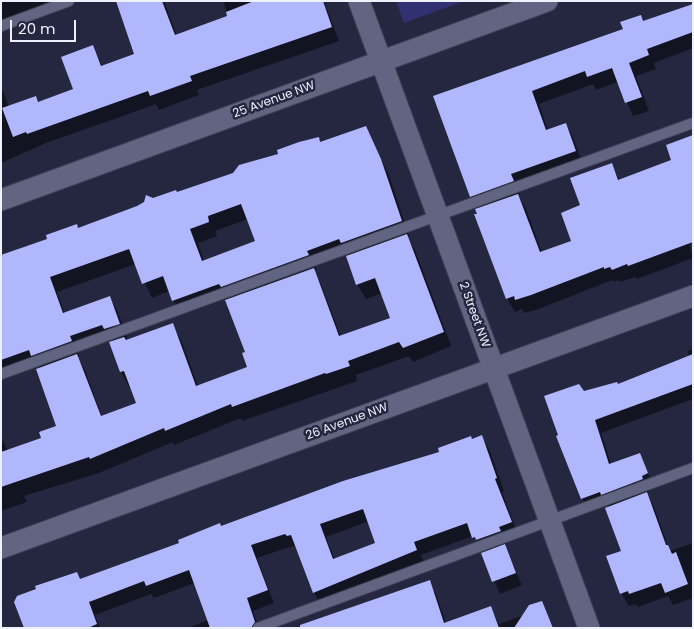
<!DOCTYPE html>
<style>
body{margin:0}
#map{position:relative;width:694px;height:629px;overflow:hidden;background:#252740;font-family:Poppins,sans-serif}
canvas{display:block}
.frame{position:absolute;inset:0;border:2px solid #eff1fe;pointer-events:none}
.scale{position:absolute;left:10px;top:20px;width:66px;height:22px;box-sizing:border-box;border:2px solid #eff1fe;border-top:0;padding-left:6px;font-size:15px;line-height:18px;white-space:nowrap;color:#eff1fe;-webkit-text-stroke:4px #252740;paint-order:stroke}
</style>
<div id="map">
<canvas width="694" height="629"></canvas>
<div class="frame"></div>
<div class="scale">20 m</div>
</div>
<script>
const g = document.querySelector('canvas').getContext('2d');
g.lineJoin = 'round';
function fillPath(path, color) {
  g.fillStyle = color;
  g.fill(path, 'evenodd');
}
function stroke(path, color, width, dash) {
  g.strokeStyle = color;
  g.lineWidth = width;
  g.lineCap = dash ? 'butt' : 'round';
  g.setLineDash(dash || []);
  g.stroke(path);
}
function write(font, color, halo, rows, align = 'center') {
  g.font = font + ' Poppins,sans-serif';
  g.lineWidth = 5;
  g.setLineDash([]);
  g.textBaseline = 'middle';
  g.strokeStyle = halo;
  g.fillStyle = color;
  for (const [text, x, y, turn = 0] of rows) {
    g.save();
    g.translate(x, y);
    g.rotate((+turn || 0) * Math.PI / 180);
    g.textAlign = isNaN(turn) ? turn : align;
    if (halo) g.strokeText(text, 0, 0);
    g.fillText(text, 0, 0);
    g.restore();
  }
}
fillPath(new Path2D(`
 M396 1H464L404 23Z`), '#313072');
fillPath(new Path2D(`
 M1 1H59L1 30Z
 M117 1H164L177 36 229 17 223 1H324L339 41 197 90 199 95 159 110 156 104 120 117 46 143 1 163V86L9 107 36 98 39 103 74 90 93 47 103 67 136 55Z
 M693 5V48L654 63 656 69 636 76 649 111 633 116 618 82 596 90 593 84 539 104 548 130 566 124 573 137 583 165 518 188 520 194 518 195 526 209 542 253 572 242 582 206 611 164 620 181 673 161 693 136 688 238 693 258 637 279 635 277 620 282 619 280 613 282 612 280 539 309 524 313 522 309 515 312 507 299 476 215 479 209 471 196 435 97Z
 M366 128 389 175 409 236 407 237 415 250 451 346 413 362 409 356 356 375 357 381 242 421 241 418 174 445 173 442 99 473 24 496 27 502 1 511V437L8 451 43 438 57 427 38 364 1 378V258L153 200 234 174 318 139 321 143ZM248 219 257 242 204 262 198 243 217 236 215 231ZM348 253 357 284 366 299 382 293 392 318 341 337 321 284 314 271 316 270 315 265ZM136 264 152 298 169 291 181 315 226 299 247 353 249 368 198 386 181 340 172 325 128 341 118 312 110 298 65 314 57 292ZM111 339 113 342 110 343 121 372 129 387 131 386 137 404 102 417 85 370 77 357 79 356 78 351Z
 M693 349V399L601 433 611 464 639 455 654 486 648 489 649 492 647 493 654 507 670 551 693 543V598L673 605 668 596 638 607 636 604 629 606 621 593 623 551 609 507 608 505 590 511 582 498 584 392 618 386 689 357 688 351Z
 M482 437 489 449 504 491 502 492 518 535 505 540 507 544 504 545 522 585 500 594 483 554 485 553 473 536 421 555 424 563 321 605 314 593 297 548 293 546 257 558 274 603 253 611 259 628H187L208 620 195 583 154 598 151 594 95 615 100 628H24L80 580 222 528 441 453ZM369 521 377 543 335 560 326 537Z
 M429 582 436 594 446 623 490 607 499 624 524 615 541 602 554 628H296Z`), '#0007');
fillPath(new Path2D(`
 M116 1H162L175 35 227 16 226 12 254 1H323L332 27 190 76 192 81 150 96 148 91 27 134 26 132 13 137 2 108 36 96 38 102 73 89 61 57 93 45 101 66 134 54Z
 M693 4V32L647 49 649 55 629 63 642 97 625 103 612 68 587 77 585 71 532 91 546 130 566 123 576 151 511 174 514 181 470 197 433 96 623 29 620 22 641 15 643 21Z
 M366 126 381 159 402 221 341 243 339 239 307 251 309 255 221 287 219 284 172 301 163 276 142 284 129 249 50 277 63 313 110 296 120 324 104 329 102 325 70 336 72 341 31 356 29 350 1 360V255L47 239 46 235 77 224 78 228 137 206 144 202 146 195 153 198 176 190 177 192 233 173 239 165 278 154 277 150 299 142 319 137 320 142ZM241 204 255 241 202 261 190 229 209 222 208 216Z
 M693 135V242L628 266 627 264 612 270 610 267 604 269V267L531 295 515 300 514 296 506 299 474 214H477L475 209 518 194 540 252 571 241 561 213 580 205 570 178 612 163 618 180 671 160 666 145Z
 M407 234 444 332 403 348 399 342 348 361 350 366 326 374 325 373 232 407 231 404 165 431 164 428 90 459 89 457 1 487V452L41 438 39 432 56 426 36 369 77 354 101 416 136 403 124 371 120 372 109 342 124 337 126 340 173 323 196 386 247 367 242 353 245 352 225 300 314 268 339 336 390 318 375 278 356 285 346 256Z
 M693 354V384L595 420 609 464 640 453 648 473 642 476 643 479 601 495 600 492 581 499 556 436 558 435 544 396 579 384 584 391 617 382 618 384Z
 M482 435 497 478 495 479 512 522 499 527 501 531 476 540 475 537 472 538 467 523 414 542 417 550 313 593 291 535 287 536 285 534 251 545 268 590 247 598 255 622 251 628H210L189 570 146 586 144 581 89 602 97 624 88 628H24L14 602 17 596 36 589 35 586 77 572 80 579 179 543 178 540 220 523 221 526 343 481 439 452 438 448 471 436 472 439ZM363 509 375 543 333 559 320 524Z
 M647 492 666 545H668L672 554 676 552 688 584 665 593 661 583 629 594 628 591 620 594 606 556 621 551 605 508Z
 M505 544 516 573 492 582 481 553Z
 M430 580 444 623 491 606 499 628H300V625Z
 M542 601 553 628H514L529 605Z`), '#b0b7fd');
const lane = new Path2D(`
 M1 26 69 1
 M1 374 693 123
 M258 628 693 468`);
const street = new Path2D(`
 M359 1 589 628
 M1 200 547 1
 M1 548 693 296`);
stroke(lane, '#404256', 12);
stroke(street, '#404256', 23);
stroke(lane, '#616581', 10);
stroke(street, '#616581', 21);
write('12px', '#eff1fe', '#252740', [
 ["25 Avenue NW",274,100,-20],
 ["2 Street NW",474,315,70],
 ["26 Avenue NW",347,422,-20]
]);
</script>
